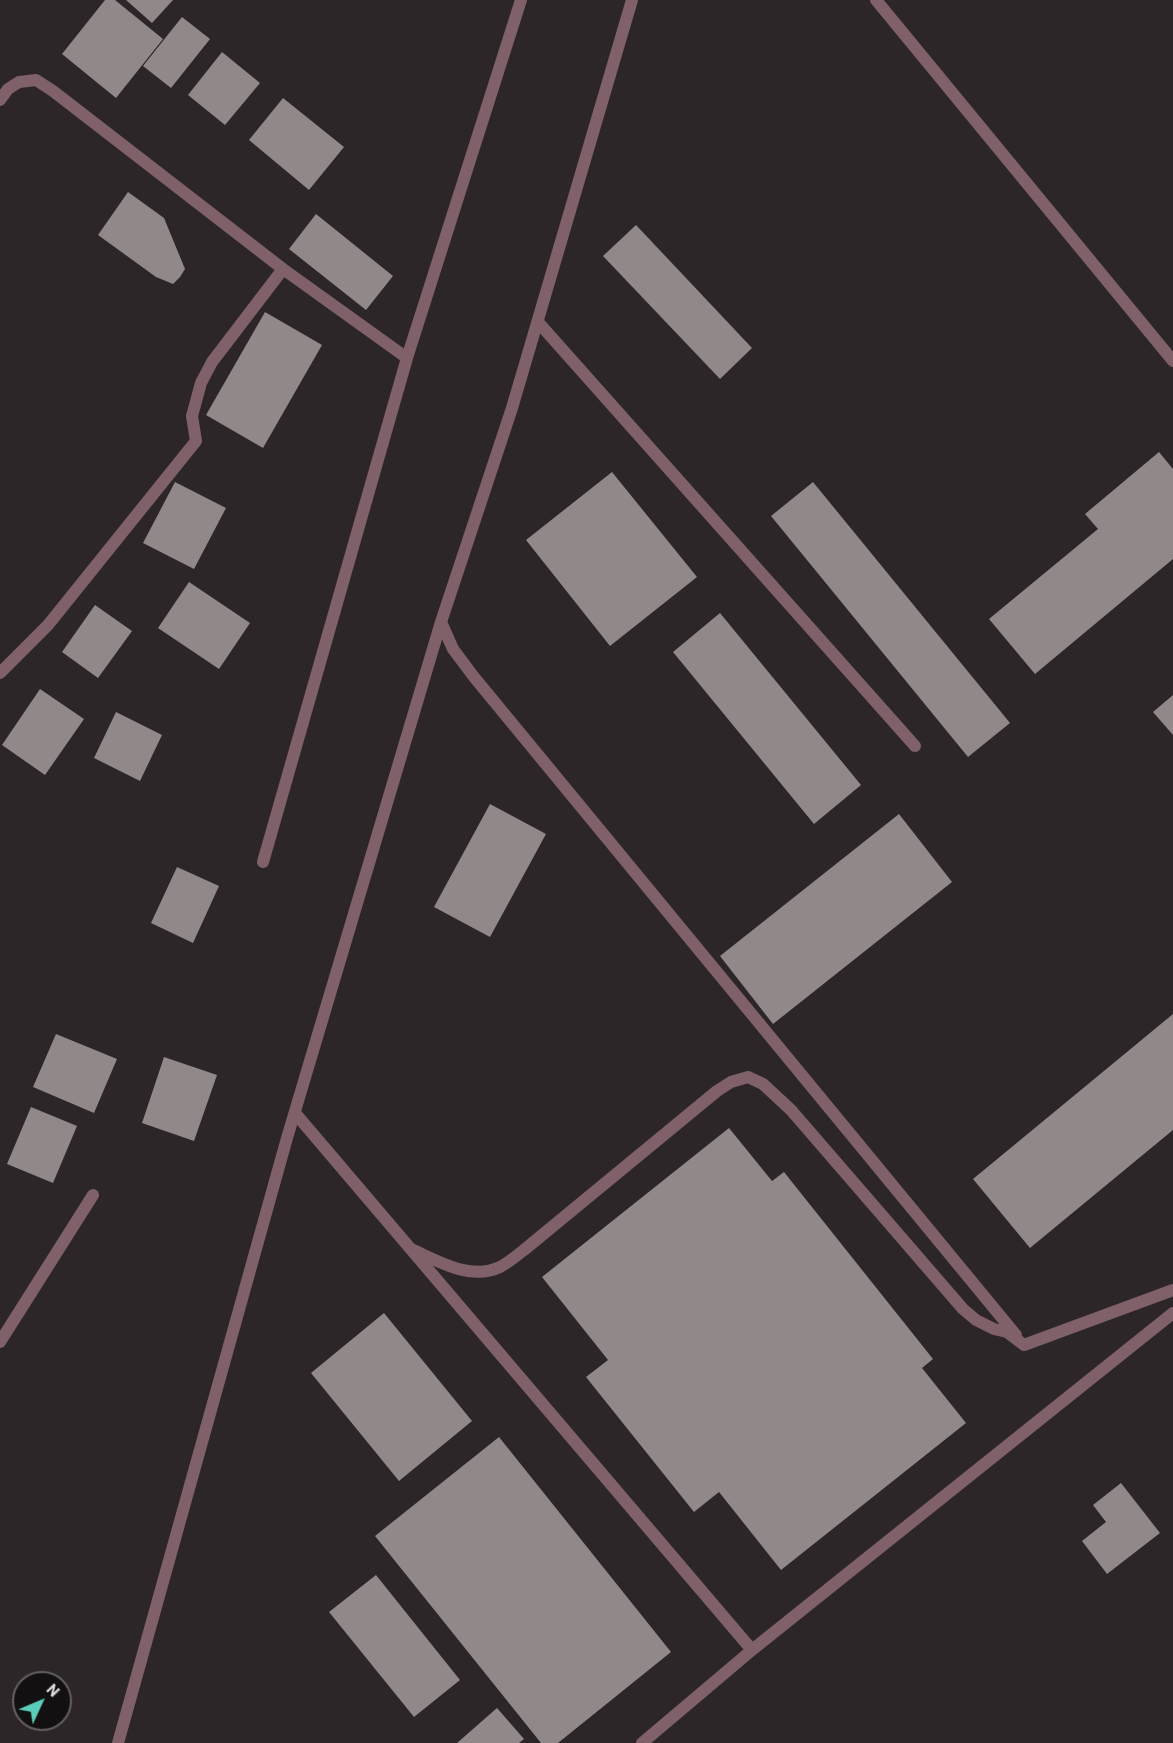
<!DOCTYPE html>
<style>
body{margin:0}
#map{position:relative;width:1173px;height:1743px;overflow:hidden;background:#2d2628;font-family:Barlow,sans-serif}
canvas{display:block}
.north{position:absolute;left:12px;top:1671px;width:60px;height:60px;box-sizing:border-box;background:#131011;border:2px solid #646061;border-radius:50%;rotate:46deg;font-size:16px;font-weight:700;line-height:24px;text-align:center;color:#ded9da}
.north::after{content:'';display:block;margin:auto;width:21px;height:27px;background:#5bcebb;clip-path:polygon(50% 0,100% 100%,50% 72%,0 100%)}
</style>
<div id="map">
<canvas width="1173" height="1743"></canvas>
<div class="north">N</div>
</div>
<script>
const g = document.querySelector('canvas').getContext('2d');
g.lineJoin = 'round';
function fillPath(path, color) {
  g.fillStyle = color;
  g.fill(path, 'evenodd');
}
function stroke(path, color, width, dash) {
  g.strokeStyle = color;
  g.lineWidth = width;
  g.lineCap = dash ? 'butt' : 'round';
  g.setLineDash(dash || []);
  g.stroke(path);
}
fillPath(new Path2D(`
 M105 0H115L163 39 116 98 62 54Z
 M126 0H173L152 23Z
 M182 17 210 39 171 88 143 66Z
 M222 52 260 83 225 125 188 95Z
 M283 98 344 147 309 190 249 140Z
 M128 192 164 218 185 269 180 277 173 284 156 277 98 235Z
 M316 214 393 276 366 310 289 249Z
 M636 225 752 348 720 379 603 256Z
 M265 312 322 345 263 448 206 415Z
 M1159 452 1173 469V559L1035 674 989 619 1098 529 1085 514Z
 M612 472 697 577 610 646 526 540Z
 M175 482 226 508 194 569 143 543Z
 M813 482 1010 723 968 757 771 516Z
 M189 582 250 623 219 669 158 628Z
 M95 605 132 631 98 678 62 652Z
 M720 613 861 785 814 824 673 652Z
 M40 689 84 719 45 775 2 745Z
 M1173 695V735L1153 712Z
 M116 712 162 735 140 781 94 758Z
 M490 804 546 834 490 937 434 907Z
 M899 814 952 882 773 1024 720 956Z
 M177 867 219 886 193 943 151 923Z
 M1173 1014V1130L1030 1248 973 1179Z
 M56 1034 117 1059 94 1113 33 1087Z
 M164 1057 217 1075 194 1141 142 1123Z
 M31 1107 77 1126 53 1183 7 1164Z
 M729 1128 772 1181 784 1172 933 1359 922 1368 966 1423 781 1570 719 1492 694 1512 586 1377 608 1360 542 1277Z
 M384 1313 472 1421 399 1481 311 1373Z
 M499 1437 671 1652 558 1743H541L375 1536Z
 M1121 1483 1160 1533 1107 1574 1082 1541 1106 1522 1093 1505Z
 M376 1575 460 1680 414 1717 329 1612Z
 M497 1708 524 1739 519 1743H457Z`), '#91888a');
stroke(new Path2D(`
 M538 322 915 746`), '#80616a', 12);
stroke(new Path2D(`
 M876 0 1173 361
 M0 100 8 89 19 82 36 80 53 91 283 269 407 358
 M441 622 453 649 474 677 1016 1335
 M0 673 48 625 196 441 192 416 201 383 212 362 283 269
 M263 862 407 358 521 0
 M295 1113 752 1650
 M411 1249C438 1261 470 1281 500 1267 508 1263 516 1256 524 1250L717 1091 731 1082 748 1077 763 1084 791 1110 963 1309 976 1320 994 1329 1007 1332 1024 1345 1173 1290
 M0 1342 93 1195
 M118 1743 287 1138 441 622 512 408 632 0
 M642 1743 752 1650 1173 1313`), '#80616a', 12);
</script>
